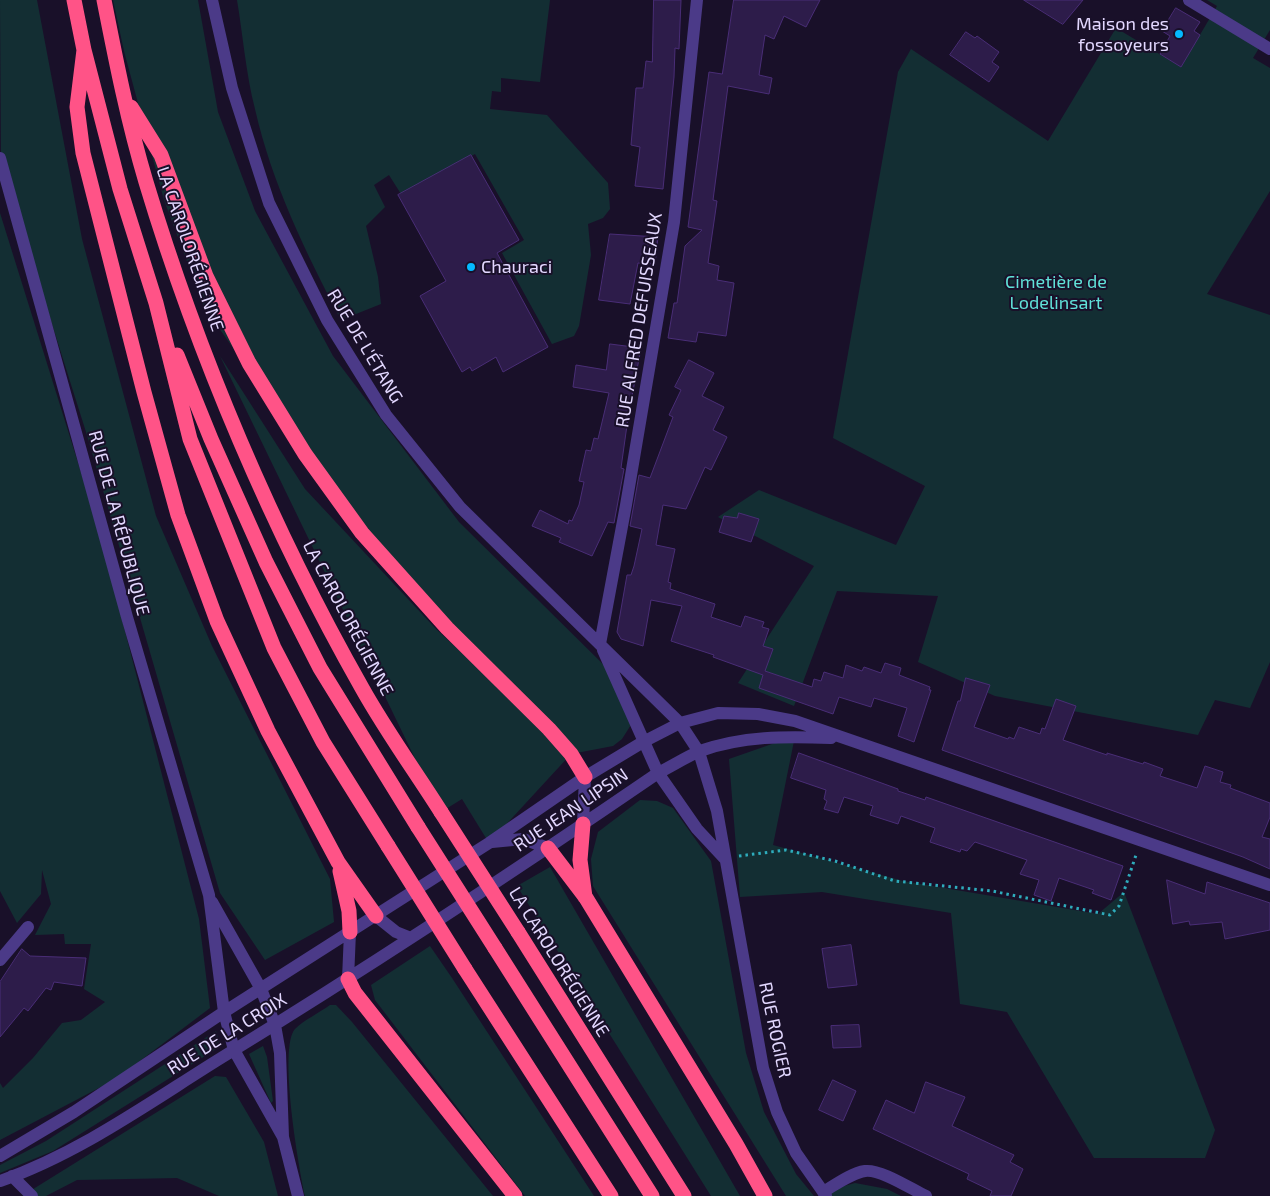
<!DOCTYPE html>
<meta charset="utf-8">
<style>
body{margin:0}
canvas{display:block;background:#191029}
</style>
<canvas width="1270" height="1196"></canvas>
<script>
const g = document.querySelector('canvas').getContext('2d');
g.lineJoin = 'round';
function fillPath(path, color) {
  g.fillStyle = color;
  g.fill(path, 'evenodd');
}
function stroke(path, color, width, dash) {
  g.strokeStyle = color;
  g.lineWidth = width;
  g.lineCap = dash ? 'butt' : 'round';
  g.setLineDash(dash || []);
  g.stroke(path);
}
function write(font, color, halo, rows, align = 'center') {
  g.font = font + ' "Exo 2",sans-serif';
  g.lineWidth = 4;
  g.setLineDash([]);
  g.textBaseline = 'middle';
  g.strokeStyle = halo;
  g.fillStyle = color;
  for (const [text, x, y, turn = 0] of rows) {
    g.save();
    g.translate(x, y);
    g.rotate((+turn || 0) * Math.PI / 180);
    g.textAlign = isNaN(turn) ? turn : align;
    if (halo) g.strokeText(text, 0, 0);
    g.fillText(text, 0, 0);
    g.restore();
  }
}
fillPath(new Path2D(`
 M0 0H37L82 239 156 516 212 646 330 879 334 922 265 960 220 893 86 432 1 162Z
 M113 0H198L218 112 255 211 333 356 459 522 614 675 634 720 622 739 613 746 571 754 489 843 462 799 441 812 220 356 305 489 436 629 561 745 428 606 287 424 204 307 164 200 124 51Z
 M237 0H550L540 82 501 78V92L492 91 490 109 547 115 608 183 610 209 603 218 588 224 591 255 579 326 574 336 552 344 502 253 524 240 475 154 401 194 389 175 374 185 385 207 366 226 378 277 381 304 341 320C306 253 272 184 255 109 246 74 243 36 237 0Z
 M1207 0H1270V30L1253 58 1270 68V191L1207 294 1270 315V662L1250 708 1215 700 1198 735 995 696 918 662 938 596 837 591 794 706 738 683 814 566 718 517 759 490 896 545 925 486 833 438 898 72 911 49 1048 141 1116 28 1181 67 1217 6Z
 M0 213 99 530 199 919 210 1008 116 1079 0 1140V1083L3 1088 33 1058 62 1023 81 1020 105 1002 84 989 91 944H65L64 934 35 935 51 904 42 870 41 894 17 923 0 891Z
 M795 736 773 845 903 881 1098 914 1124 892 1215 1130 1205 1158H1094L1007 1012 960 1004 951 913 822 892 740 897 729 759Z
 M640 800 657 801 673 808 711 861 746 1053 764 1112 796 1174 814 1196H786L593 886 591 859 598 832Z
 M550 867 740 1196H711L517 886Z
 M430 946 452 978 594 1196H525L375 1000 371 985Z
 M330 1005H336L352 1022 493 1196H305C299 1169 278 1048 295 1029 304 1020 319 1013 330 1005Z
 M216 1031 221 1046 53 1151 0 1173V1165L46 1141Z
 M263 1046 267 1057 273 1101 271 1103 249 1054Z
 M215 1076 226 1077 264 1142 278 1196H219L177 1178 77 1180 46 1196H22Z
 M855 1183 887 1189 901 1196H826L823 1192Z`), '#132e33');
const building = new Path2D(`
 M654 0H681L679 49 675 48 674 77 663 189 635 186 640 147 631 145 636 88H643L646 61 652 62Z
 M734 0H820L806 27 784 16 774 39 765 35 759 75 772 78 769 94 728 86 713 200 717 201 708 263 719 266 717 280 734 283 726 336 698 332 696 342 668 338 674 303H677L685 246 702 230 688 227 709 72 722 74Z
 M1024 0H1083L1063 24Z
 M1176 8 1200 22 1194 31 1200 35 1181 67 1160 54 1170 36 1162 31Z
 M966 32 975 38 977 36 999 52 992 62 999 67 989 82 950 55Z
 M471 155 519 240 497 253 548 347 503 372 496 357 472 371 470 367 462 372 420 296 446 281 398 195Z
 M610 234 658 237 655 264 638 263 630 304 599 300Z
 M610 344 641 348 628 418 621 468 624 469 614 523 608 522 592 556 559 542 561 538 532 526 540 510 568 524 569 520 572 521 579 505 584 482 579 481 586 450 591 451 594 438 598 439 609 393 573 387 576 365 606 370Z
 M689 360 714 373 702 396 724 407 713 430 727 437 711 470 705 467 686 509 663 505 656 545 675 549 668 582 671 583 670 589 715 604 711 617 741 627 745 616 764 622 762 627 769 629 763 646 773 649 765 671 812 687 814 679 821 681 824 672 843 678 846 665 862 671 864 667 881 673 885 663 901 668 899 675 930 687 929 690H931L914 742 898 736 907 708 874 698 871 707 839 697 833 714 759 688 763 675 713 657 714 655 671 641 682 606 651 600 643 646 621 639 617 632 627 575H631L634 566 642 529 630 526 639 475 650 478 673 417 669 415 681 390 675 387Z
 M739 513 759 519 751 542 719 532 724 516 737 518Z
 M966 678 990 685 974 727 1008 739 1009 737 1014 739 1019 727 1040 734 1042 728 1045 729 1056 699 1076 706 1063 740 1107 755V753L1143 764 1144 762 1163 769 1160 776 1197 788 1205 766 1223 772 1220 782 1231 785 1230 788 1270 803V817L1262 837 1270 839V869L1243 857 942 750 958 701H960Z
 M799 753 898 789V791L925 800 926 797 1123 866 1111 900 1092 893 1094 890 1059 878 1051 901 1034 895 1039 880 1020 874 1027 860 975 842 967 851 961 849 960 852 930 842 935 828 901 816 898 824 870 815 873 806 844 797 838 813 824 809 827 801 824 799 826 790 791 778Z
 M1167 880 1205 894 1207 882 1270 903V930L1225 939 1222 922 1190 925 1189 921 1173 924Z
 M851 945 857 985 828 988 822 949Z
 M22 949 30 956 86 958 82 986 54 982 51 990 46 988 28 1011 24 1008 0 1037V982Z
 M859 1025 861 1047 833 1048 831 1026Z
 M833 1080 856 1091 843 1121 819 1110Z
 M926 1082 965 1097 952 1126 1014 1155 1010 1162 1023 1169 1011 1196H990L992 1191 967 1179 969 1174 873 1129 886 1100 914 1113Z`);
fillPath(building, '#2d1c4a');
stroke(building, '#492d76', 1);
stroke(new Path2D(`
 M739 856 786 850 835 861 895 881 992 891 1110 915 1119 906 1136 855`), '#2eacbc', 3, [2.5, 4]);
stroke(new Path2D(`
 M212 0 232 88 269 203 327 320 386 415 460 507 680 723 699 752 717 811 763 1068 777 1112 796 1153 826 1196
 M1189 0 1270 49
 M0 158 127 617 209 895 224 1012 234 1050 283 1137
 M600 644 626 505 674 222 697 0
 M603 650 658 773 697 829 724 858
 M583 824 585 777
 M492 842 523 839 548 848
 M212 902 261 989 275 1025 280 1053 283 1137 298 1196
 M376 916 396 932 411 938
 M0 960 28 927
 M348 979 350 932
 M0 1156 74 1112 224 1012 489 843 585 777 643 742 680 723 718 713 758 714 795 721 1270 885
 M12 1176 32 1196
 M0 1181C80 1153 150 1102 221 1058 369 967 515 871 658 773 672 766 686 757 700 751 742 736 786 736 831 738
 M823 1192C835 1185 851 1173 865 1171 881 1169 911 1189 926 1196`), '#4b3a88', 12);
stroke(new Path2D(`
 M74 0 84 50 120 189 156 303 190 439 274 648 323 742 388 846
 M104 0C116 61 128 122 146 182 198 355 273 531 362 688 386 731 415 771 441 812
 M84 50 77 107 83 153 144 392 178 515 217 621 268 731 338 862 376 916
 M131 107 161 155 206 276 249 363 305 454 362 533 447 628 549 729 571 754 585 777
 M177 355 211 439 266 562 320 668 418 827
 M583 824 580 860 585 897
 M548 848 586 898 736 1144 765 1196
 M340 871 349 911 350 932
 M518 932 684 1196
 M495 948 652 1196
 M465 969 611 1196
 M348 979 355 993 515 1196`), '#ff5387', 15);
stroke(new Path2D(`
 M441 812 518 932
 M418 827 495 948
 M388 846 465 969`), '#ff5387', 15);
for (const [x, y, r, color] of [
 [1179,34,5,"#04b9ff"],
 [471,267,5,"#04b9ff"]
]) {
  const dot = new Path2D();
  dot.arc(x, y, r, 0, 2 * Math.PI);
  g.fillStyle = color;
  g.fill(dot);
  stroke(dot, '#191029', 2);
}
write('18px', '#e3d8ff', '#191029', [
 ["Maison des",1169,24],
 ["fossoyeurs",1169,45],
 ["Chauraci",481,267,"left"]
], 'right');
write('18px', '#e3d8ff', '#191029', [
 ["LA CAROLORÉGIENNE",190,249,71],
 ["RUE ALFRED DEFUISSEAUX",639,320,-81],
 ["RUE DE L'ÉTANG",365,346,59],
 ["RUE DE LA RÉPUBLIQUE",119,523,75],
 ["LA CAROLORÉGIENNE",348,618,62],
 ["RUE JEAN LIPSIN",571,810,-34],
 ["LA CAROLORÉGIENNE",559,962,58],
 ["RUE ROGIER",775,1030,78],
 ["RUE DE LA CROIX",227,1034,-32]
]);
write('18px', '#61e2d9', '#191029', [
 ["Cimetière de",1056,282],
 ["Lodelinsart",1056,303]
]);
</script>
